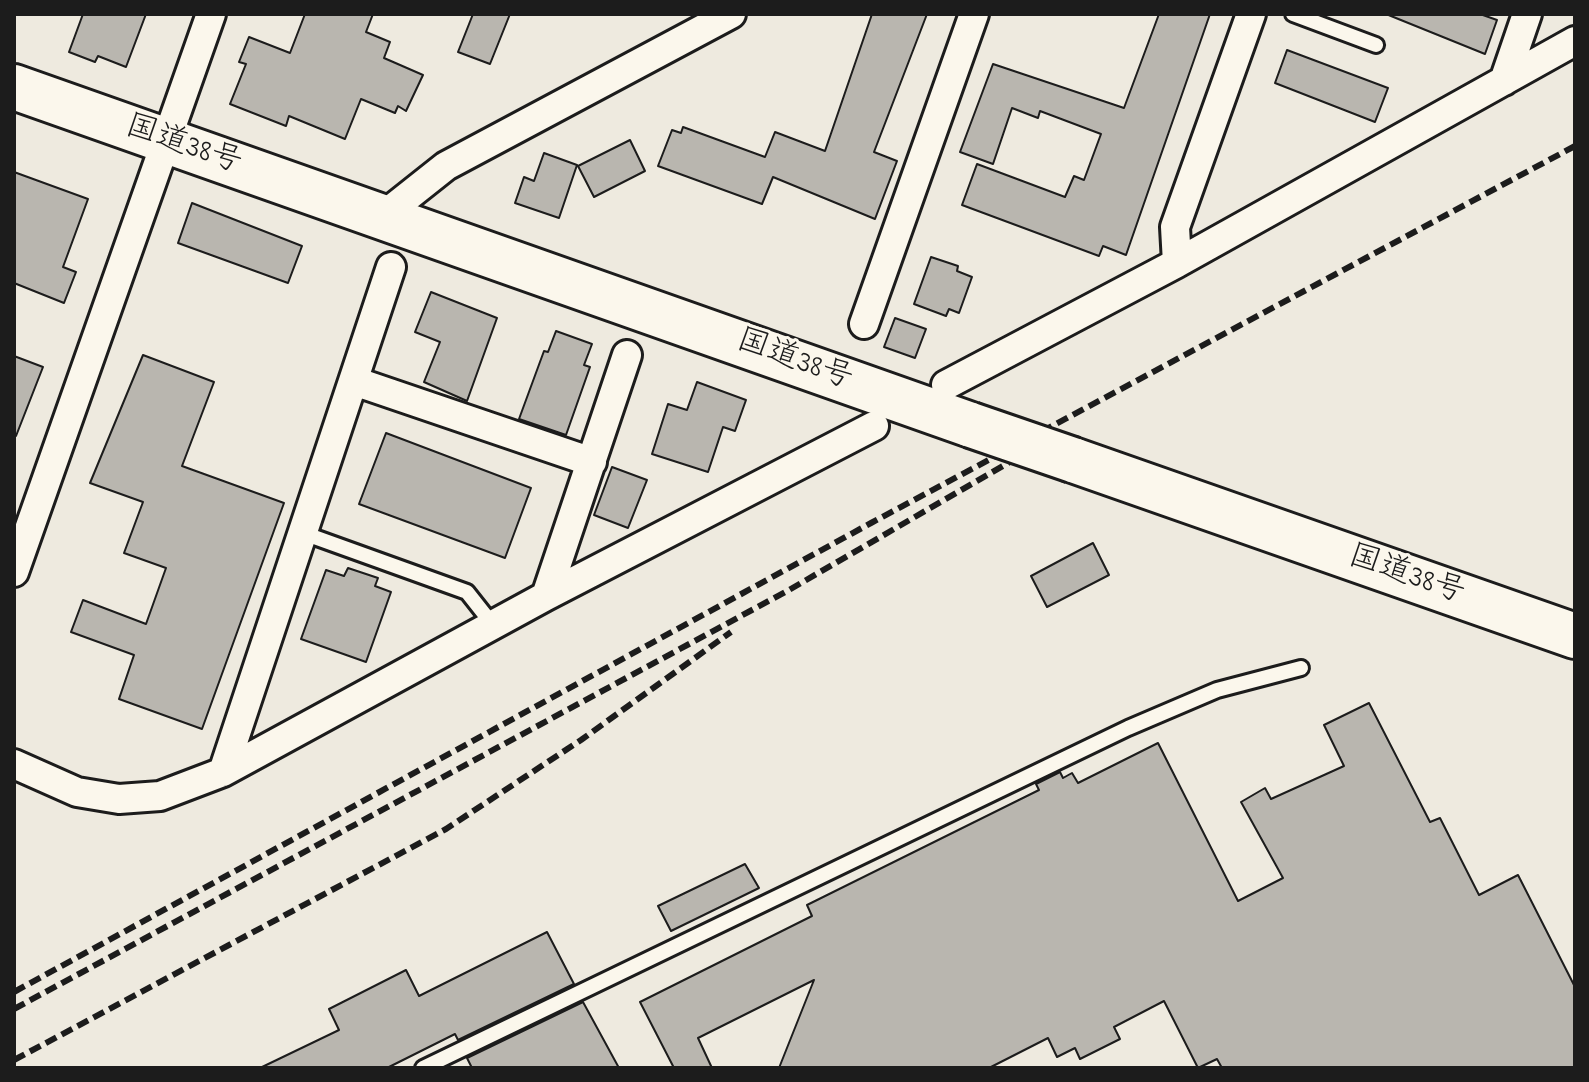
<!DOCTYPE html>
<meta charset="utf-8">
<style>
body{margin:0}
#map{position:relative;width:1589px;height:1082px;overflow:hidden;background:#eeeadf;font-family:"Indie Flower",sans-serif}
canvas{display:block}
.frame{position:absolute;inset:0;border:16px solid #1c1c1c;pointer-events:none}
</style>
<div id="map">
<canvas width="1589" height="1082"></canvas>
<div class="frame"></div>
</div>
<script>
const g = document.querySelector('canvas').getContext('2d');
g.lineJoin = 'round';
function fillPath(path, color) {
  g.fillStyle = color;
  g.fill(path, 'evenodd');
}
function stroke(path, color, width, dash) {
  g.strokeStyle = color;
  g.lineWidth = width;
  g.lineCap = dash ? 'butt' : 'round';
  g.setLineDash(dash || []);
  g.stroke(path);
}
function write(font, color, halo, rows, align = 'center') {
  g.font = font + ' "Indie Flower","Klee One",sans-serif';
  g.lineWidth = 6;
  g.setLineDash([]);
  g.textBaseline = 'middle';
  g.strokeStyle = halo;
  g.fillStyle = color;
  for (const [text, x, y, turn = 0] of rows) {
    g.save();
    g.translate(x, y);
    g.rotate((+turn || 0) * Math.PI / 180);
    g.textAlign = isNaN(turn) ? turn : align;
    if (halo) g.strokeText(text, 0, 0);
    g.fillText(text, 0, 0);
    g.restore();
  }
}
const building = new Path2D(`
 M83 14H146L126 67 98 56 95 62 69 52Z
 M305 14H373L366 32 390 42 384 58 423 75 406 111 398 106 395 113 361 99 345 139 289 116 286 126 230 104 246 64 239 62 249 37 290 53Z
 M473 14H510L490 64 458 52Z
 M872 14H927L874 152 897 161 875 219 773 177 762 204 658 166 672 130 681 133 683 127 765 157 775 132 825 151Z
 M1159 14H1210L1126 255 1103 246 1099 256 962 205 977 164 1065 197 1074 176 1084 180 1101 134 1040 111 1038 118 1012 108 993 164 960 152 993 64 1124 108Z
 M1386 14H1480L1497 20 1485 54Z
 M1287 50 1388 88 1375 122 1275 83Z
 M630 140 645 171 594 197 578 166Z
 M544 153 577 165 559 218 515 203 524 177 534 181Z
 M14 172 88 199 63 267 76 272 64 303 14 283Z
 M192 203 302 246 288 283 178 243Z
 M931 257 958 266 957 271 972 277 959 313 949 309 946 316 914 304Z
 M431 292 497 318 467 401 424 382 440 342 415 332Z
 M895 318 926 329 915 358 884 347Z
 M556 331 592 344 584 365 590 367 566 435 519 419 544 351 548 352Z
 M143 355 214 382 182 466 284 503 202 729 119 699 134 655 71 632 83 600 146 624 166 568 124 553 143 502 90 483Z
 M14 356 43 367 16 436H14Z
 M697 382 746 400 735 431 723 427 708 472 652 454 668 404 687 410Z
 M386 433 531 488 505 558 359 504Z
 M612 467 647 480 628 528 594 515Z
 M1093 543 1109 575 1047 607 1031 576Z
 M348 568 378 578 375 586 391 592 366 662 301 639 326 570 344 576Z
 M1369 703 1430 822 1440 818 1479 895 1518 875 1575 987V1068H1222L1217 1059 1198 1068 1164 1001 1114 1027 1120 1039 1080 1059 1075 1048 1057 1057 1048 1038 989 1068H779L814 980 698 1038 712 1068H674L640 1002 812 916 807 905 1039 790 1036 784 1060 772 1063 778 1072 773 1078 783 1158 743 1238 901 1283 878 1241 802 1265 788 1271 799 1344 766 1324 725Z
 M745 864 759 888 671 931 658 906Z
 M547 932 574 984 458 1040 455 1034 387 1068H260L339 1030 329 1009 406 970 419 996Z
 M583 1002 619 1068H472L467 1058Z`);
fillPath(building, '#b9b6af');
stroke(building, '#1c1c1c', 2);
const lane = new Path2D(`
 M1293 14 1376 45
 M303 533 467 592 493 625
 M423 1068 1128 728 1217 690 1301 668`);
const street = new Path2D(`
 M1504 81 1527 14
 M383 216 446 166 731 14
 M1177 263 1175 227 1251 14
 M864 324 974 14
 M354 381 592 462
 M946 385 1177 263 1575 41
 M14 572 211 14
 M546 596 627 355
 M14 764 77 792 119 799 160 796 223 772 546 596 874 426
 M223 772 391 267`);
const highway = new Path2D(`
 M14 87 971 425
 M1073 460 1575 636`);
stroke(lane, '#1c1c1c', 20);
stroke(street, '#1c1c1c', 34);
stroke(highway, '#1c1c1c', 50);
stroke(lane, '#fbf7ec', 14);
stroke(street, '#fbf7ec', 28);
stroke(highway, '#fbf7ec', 44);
stroke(new Path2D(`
 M14 992 871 523 1575 146
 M14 1009 789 590 1032 449
 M14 1060 446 829 581 740 731 632`), '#1c1c1c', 6, [12, 6]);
const highwayBridge = new Path2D(`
 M971 425 1073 460`);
stroke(highwayBridge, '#1c1c1c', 50, []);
stroke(highwayBridge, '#fbf7ec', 44);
write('32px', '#1c1c1c', '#fbf7ec', [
 ["国道38号",183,147,19],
 ["国道38号",794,362,20],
 ["国道38号",1406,577,19]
]);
</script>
